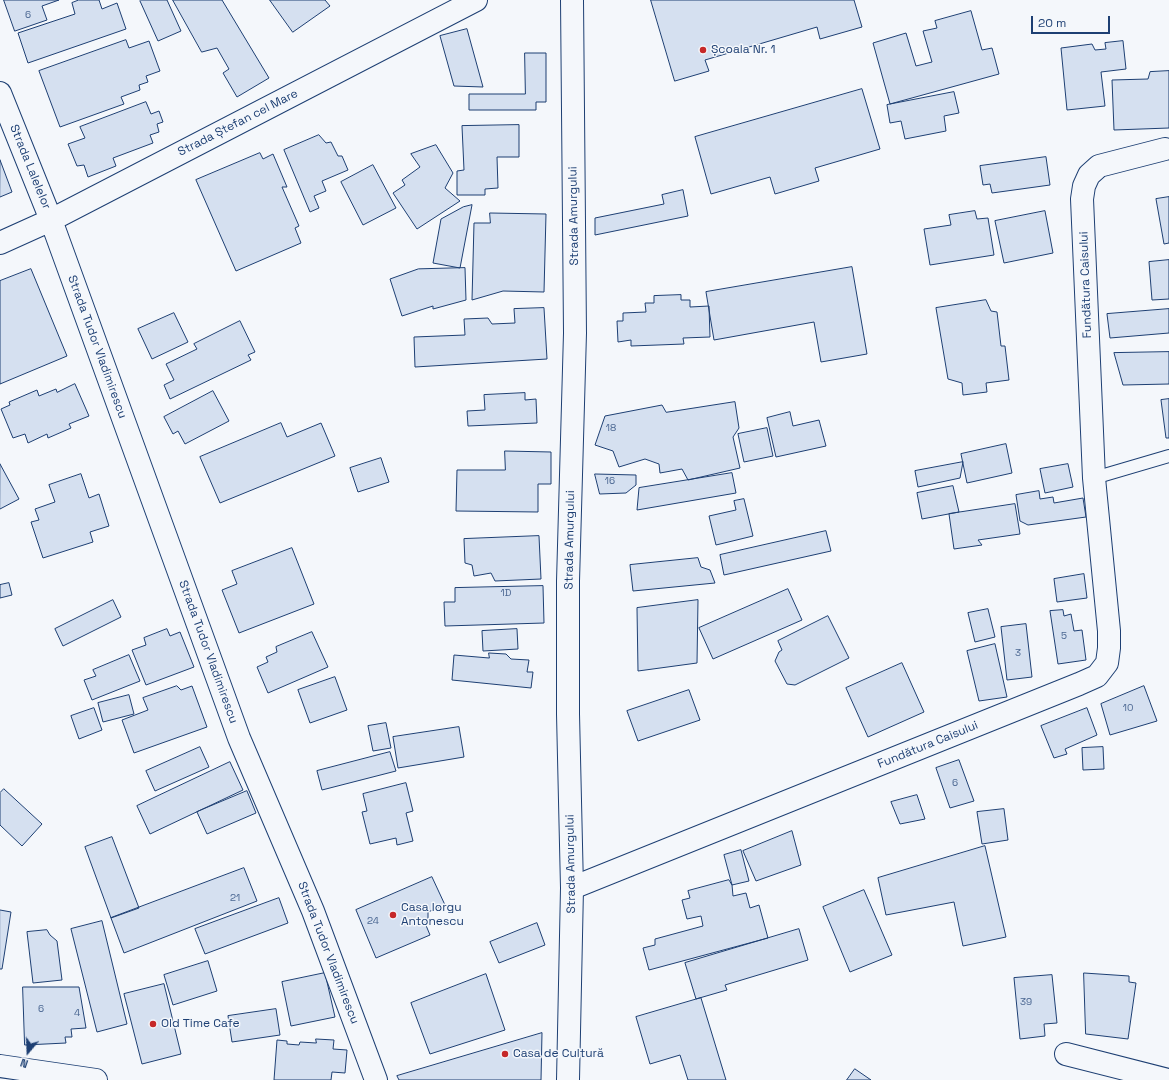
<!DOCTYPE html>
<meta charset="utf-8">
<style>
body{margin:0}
#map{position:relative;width:1169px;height:1080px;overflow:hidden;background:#f4f7fb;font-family:"Space Grotesk",sans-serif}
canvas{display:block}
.north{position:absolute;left:8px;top:1032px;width:40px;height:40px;-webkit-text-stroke:3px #f4f7fb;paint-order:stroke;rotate:199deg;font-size:11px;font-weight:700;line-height:16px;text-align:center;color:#1d3f73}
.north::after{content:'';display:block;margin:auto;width:14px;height:18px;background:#1d3f73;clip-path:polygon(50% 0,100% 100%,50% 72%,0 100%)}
.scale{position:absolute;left:1031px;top:16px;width:79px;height:18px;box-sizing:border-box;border:2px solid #1d3f73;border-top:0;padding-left:5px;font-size:12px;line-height:14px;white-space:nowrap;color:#1d3f73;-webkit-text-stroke:3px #f4f7fb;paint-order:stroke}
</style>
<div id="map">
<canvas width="1169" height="1080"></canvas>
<div class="north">N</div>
<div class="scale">20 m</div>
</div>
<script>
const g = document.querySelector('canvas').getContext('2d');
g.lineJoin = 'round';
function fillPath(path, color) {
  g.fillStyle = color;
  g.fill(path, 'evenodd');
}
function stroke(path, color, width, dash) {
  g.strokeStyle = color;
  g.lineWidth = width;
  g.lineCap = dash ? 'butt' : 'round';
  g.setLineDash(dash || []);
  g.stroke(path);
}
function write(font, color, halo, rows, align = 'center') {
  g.font = font + ' "Space Grotesk",sans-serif';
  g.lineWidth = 3;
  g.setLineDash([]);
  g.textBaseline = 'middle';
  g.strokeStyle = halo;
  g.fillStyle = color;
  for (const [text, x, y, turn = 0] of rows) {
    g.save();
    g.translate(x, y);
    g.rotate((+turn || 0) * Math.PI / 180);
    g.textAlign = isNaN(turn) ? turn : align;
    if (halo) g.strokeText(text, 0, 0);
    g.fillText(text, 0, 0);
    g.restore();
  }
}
const building = new Path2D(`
 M4 0H59L42 6 47 20 15 31Z
 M79 0H99L102 9 117 3 126 29 28 63 18 33 75 14 72 3Z
 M141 0H167L181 31 158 41 140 1Z
 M173 0H222L269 78 237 97 223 73 229 69 217 48 202 52Z
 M270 0H325L330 6 293 32Z
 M651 0H854L862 27 820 39 817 27 705 60 709 71 675 81Z
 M971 11 982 50 992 48 999 74 890 104 873 43 906 33 916 66 932 62 923 31 937 28 935 21Z
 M467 29 483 87 454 86 440 36Z
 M126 40 129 48 149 41 160 71 146 76 148 82 139 85 140 90 121 97 124 104 60 127 39 71Z
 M1123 41 1126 69 1101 72 1105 106 1067 110 1061 48 1092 44 1095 50 1106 49 1105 43Z
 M525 53H546V102H536V110H469V94H525Z
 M1169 71V128L1114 130 1112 80 1148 79 1150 72Z
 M862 89 880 149 815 168 819 181 775 194 770 177 711 194 695 137Z
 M954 92 959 113 944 116 946 131 905 139 901 121 890 123 887 105Z
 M146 102 151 114 159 111 163 122 157 124 159 132 150 135 153 143 113 158 116 166 88 177 84 165 77 166 68 144 85 138 80 127Z
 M519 125V157H497L498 188 485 189V195H457V171L464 170 462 126Z
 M319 135 326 143 331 142 338 156H342L348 170 322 181 326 191 314 196 319 208 310 212 284 150Z
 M436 145 453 173 445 188 460 201 417 229 393 193 405 185 402 180 420 167 411 154Z
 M260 153 263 159 273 154 287 187H282L299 226 295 228 301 243 236 271 196 180Z
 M1046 157 1050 185 992 193 990 184 983 185 980 166Z
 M0 160 12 192 0 197Z
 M373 165 396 208 363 225 341 182Z
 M683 190 688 216 595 235V218L664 204 662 195Z
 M1169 197V243L1164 244 1156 199Z
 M472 205 460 268 433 263 441 219 463 207Z
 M975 211 977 219 988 218 994 255 930 265 924 229 951 225 949 215Z
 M1045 211 1053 253 1004 263 995 221Z
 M490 213 546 214 544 292 503 291 472 300 474 223H490Z
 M1169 260V299L1152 300 1149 262Z
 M852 267 867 354 821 362 814 322 714 340 706 292Z
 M465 268 466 300 433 309V306L402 316 390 279 418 269Z
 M31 269 67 356 0 384V281Z
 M681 295V300H690V307L709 306 710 337 683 338 684 344 631 346V340L618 342 617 321H623V313L646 312 645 303H654V296Z
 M986 300 991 311 997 312 1001 346H1005L1009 380 986 383 987 392 963 395 962 383 948 379 936 308Z
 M544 308 547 359 415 367 414 337 465 335 464 319 488 318 492 324 515 323 514 309Z
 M1169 309V333L1110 338 1107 314Z
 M174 313 188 342 152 359 138 329Z
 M240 321 255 352 248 355 251 360 170 399 164 385 174 380 166 364 197 349 194 344Z
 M1169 352V384L1123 385 1114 353Z
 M75 384 89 416 69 424 71 428 48 438 47 434 28 443 25 434 13 438 1 409 10 405 9 402 37 390 39 396 56 389 57 392Z
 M213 391 229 421 185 444 178 431 173 434 164 417Z
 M525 393V400L536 399 537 423 468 426 467 411 485 410 484 395Z
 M1169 399V438H1166L1161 400Z
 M735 402 739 428 733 437 740 468 688 480 682 469 660 473 659 464 645 459 619 467 613 451 595 445 605 416 662 405 666 412Z
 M790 412 793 426 819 420 826 446 776 457 767 418Z
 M281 423 287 437 321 423 335 456 220 503 200 457Z
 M767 428 773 456 744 462 738 434Z
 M1006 444 1012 473 967 483 961 454Z
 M505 451 551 452V484H538V512L456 511 457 470H505Z
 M381 458 389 482 358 492 350 468Z
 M963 462 960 478 918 487 915 471Z
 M0 464 19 499 0 509Z
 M1068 464 1073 487 1045 493 1040 469Z
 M732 473 736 493 637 510 639 488Z
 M81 474 89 498 99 494 109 526 90 532 93 542 43 558 31 522 39 520 35 509 55 502 49 485Z
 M595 474 636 475V485L626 493 600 494Z
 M953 486 959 512 922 519 917 493Z
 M1039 491 1040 499 1053 497 1054 503 1083 498 1086 517 1028 525 1020 521 1016 495Z
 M744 499 753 536 716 545 709 516 736 510 734 501Z
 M1015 504 1020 534 978 540 982 545 954 549 949 514Z
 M826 531 831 551 724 575 720 555Z
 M539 536 541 579 495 581 491 573 474 576 472 565 465 563 464 539Z
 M292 548 314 604 239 633 222 590 237 584 232 571Z
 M698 558 701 567 710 570 715 583 633 591 630 565Z
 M1084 574 1087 598 1057 602 1054 579Z
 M9 583 12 595 0 598V585Z
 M543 586 544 623 445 626 444 602H455V588Z
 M788 589 802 620 713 659 699 628Z
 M113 600 121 617 63 646 55 629Z
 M698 600 697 663 638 671 637 608Z
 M988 609 995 637 975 642 968 613Z
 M1063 610 1064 616 1071 614 1074 631 1082 630 1086 660 1058 664 1050 611Z
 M828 616 849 658 795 685 787 684 775 661 779 652 782 650 778 641Z
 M1026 624 1032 677 1007 680 1001 627Z
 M167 629 170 636 180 632 194 667 146 685 132 650 146 645 144 638Z
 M517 629 518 649 483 651 482 631Z
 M312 632 328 667 268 693 257 667 268 662 266 657 277 652 276 647Z
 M995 644 1007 697 979 701 967 651Z
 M489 653 506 654 511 659 529 660 527 672H533L531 688 452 680 454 655 489 658Z
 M129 655 140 681 92 700 84 680 96 676 93 670Z
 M902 663 924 712 868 737 846 688Z
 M335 677 347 710 310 723 298 690Z
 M177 686 181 690 192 686 207 727 134 753 122 720 148 710 143 698Z
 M1144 686 1157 721 1110 735 1101 704Z
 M689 690 700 720 638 741 627 711Z
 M129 695 134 714 103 722 98 703Z
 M94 708 102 730 79 739 71 716Z
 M1087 708 1097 735 1065 749 1067 754 1054 758 1041 726Z
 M386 723 391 748 373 751 368 726Z
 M459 727 464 757 398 768 393 737Z
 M200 747 209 767 155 791 146 771Z
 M1103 747 1104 769 1083 770 1082 748Z
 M390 752 396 771 322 790 317 771Z
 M959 760 974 801 950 808 936 768Z
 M230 762 243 790 150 834 137 806Z
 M406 783 413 811 406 813 413 841 397 845 396 838 370 844 362 812 367 811 363 794Z
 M4 789 42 824 22 846 0 825V793Z
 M247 791 256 813 207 834 197 812Z
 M917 795 925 819 900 824 891 802Z
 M1004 809 1008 840 982 844 977 812Z
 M792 831 801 865 756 881 743 851Z
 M112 837 139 908 111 918 85 847Z
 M985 846 1006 937 963 946 954 902 886 915 878 878Z
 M741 850 749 881 732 885 724 855Z
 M244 868 257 901 124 953 111 918Z
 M432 877 445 905 428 912V918L425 923 430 935 376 958 356 910Z
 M729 880 732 885 733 896 746 893 750 908 759 905 768 938 649 970 643 948 655 945V939L703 926 701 916 687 919 682 900 690 898 688 891Z
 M864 890 892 955 850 972 823 907Z
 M279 898 288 923 205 954 195 929Z
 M0 910 11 912 2 969H0Z
 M102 921 127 1024 97 1032 71 929Z
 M537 923 545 945 499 963 490 942Z
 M799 929 808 960 725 985 727 990 696 999 685 963Z
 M47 930 50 935 57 941 62 980 33 983 27 932Z
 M208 961 217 991 173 1005 164 975Z
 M325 973 335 1017 291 1026 282 982Z
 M1084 973 1129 976V982L1136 983 1128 1039 1086 1034Z
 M486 974 505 1030 430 1054 411 1003Z
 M1052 975 1057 1023 1044 1024 1045 1036 1020 1039 1014 978Z
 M164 984 181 1054 142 1064 124 994Z
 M23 987H79L86 1028 71 1029 72 1037H65L66 1043 25 1045Z
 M701 998 726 1080H688L680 1055 650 1064 636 1017Z
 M276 1009 280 1035 232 1042 228 1016Z
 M542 1033 541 1080H399L397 1076Z
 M316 1039 334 1040 333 1049 347 1050 345 1073 332 1072 331 1080H274L277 1040 287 1041V1044L299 1045 300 1042 316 1043Z
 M855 1069 871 1080H847Z`);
fillPath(building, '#d5e0f0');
stroke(building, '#1d3f73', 1);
const lane = new Path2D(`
 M1094 478 1169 456`);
const street = new Path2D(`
 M572 888 1079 684 1097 676 1107 663 1109 648V631L1094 478 1082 199 1084 186 1089 175 1099 166 1165 149
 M1066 1054 1168 1080`);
const secondary = new Path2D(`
 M0 93 51 220 239 738 313 911 376 1080
 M0 243 51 220 476 0
 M0 1066 96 1080
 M568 1080 572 888 568 714V581L575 333 572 0`);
stroke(lane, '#1d3f73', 14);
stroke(street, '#1d3f73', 24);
stroke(secondary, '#1d3f73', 24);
stroke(lane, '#f4f7fb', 12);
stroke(street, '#f4f7fb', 22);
stroke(secondary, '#f4f7fb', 22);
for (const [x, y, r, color] of [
 [703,50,4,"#c62828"],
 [393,915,4,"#c62828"],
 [153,1024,4,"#c62828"],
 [505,1054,4,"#c62828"]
]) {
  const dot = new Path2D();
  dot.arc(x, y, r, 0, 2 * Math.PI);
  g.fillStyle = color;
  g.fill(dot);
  stroke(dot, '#f4f7fb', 1.5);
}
write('10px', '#4b6792', null, [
 ["6",28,15],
 ["18",611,428],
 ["16",610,481],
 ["1D",506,593],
 ["5",1064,636],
 ["3",1018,653],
 ["10",1128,708],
 ["6",955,783],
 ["21",235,898],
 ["24",373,921],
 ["39",1026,1002],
 ["6",41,1009],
 ["4",77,1013]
]);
write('12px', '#1d3f73', '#f4f7fb', [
 ["Școala Nr. 1",711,50],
 ["Casa Iorgu",401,908],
 ["Antonescu",401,922],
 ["Old Time Cafe",161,1024],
 ["Casa de Cultură",513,1054]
], 'left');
write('12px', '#1d3f73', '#f4f7fb', [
 ["Strada Ștefan cel Mare",238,123,-27],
 ["Strada Lalelelor",30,167,68],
 ["Strada Amurgului",574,216,-91],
 ["Fundătura Caisului",1086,285,-92],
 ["Strada Tudor Vladimirescu",97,347,70],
 ["Strada Amurgului",570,540,-89],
 ["Strada Tudor Vladimirescu",208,652,70],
 ["Fundătura Caisului",928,745,-22],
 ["Strada Amurgului",571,864,-91],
 ["Strada Tudor Vladimirescu",328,953,69]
]);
</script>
